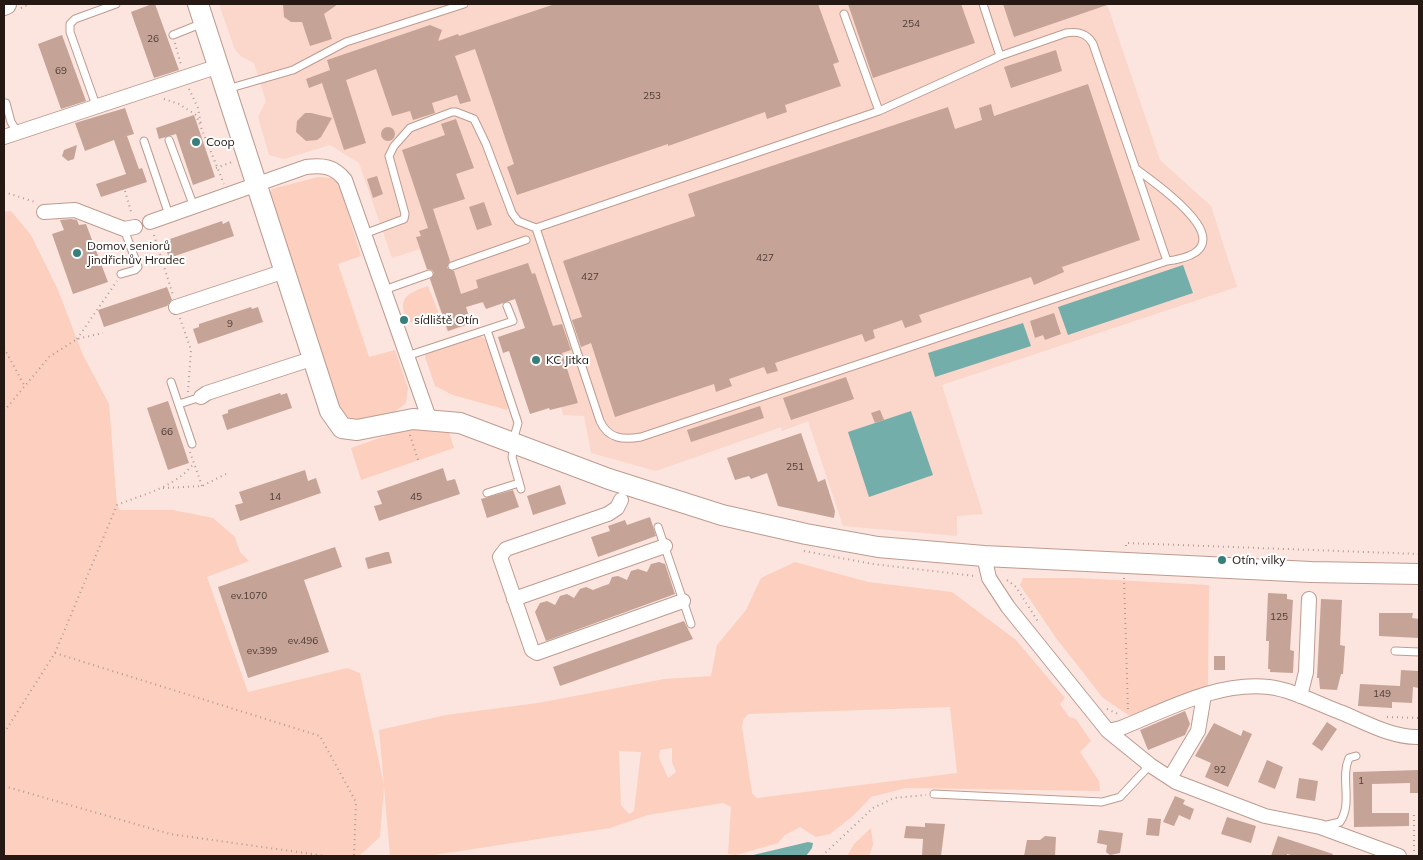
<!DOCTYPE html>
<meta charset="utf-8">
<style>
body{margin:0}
#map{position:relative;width:1423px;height:860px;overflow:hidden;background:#fce5de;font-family:Mulish,sans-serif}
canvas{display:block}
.frame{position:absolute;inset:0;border:5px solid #261914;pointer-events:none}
</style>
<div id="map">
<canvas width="1423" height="860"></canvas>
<div class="frame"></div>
</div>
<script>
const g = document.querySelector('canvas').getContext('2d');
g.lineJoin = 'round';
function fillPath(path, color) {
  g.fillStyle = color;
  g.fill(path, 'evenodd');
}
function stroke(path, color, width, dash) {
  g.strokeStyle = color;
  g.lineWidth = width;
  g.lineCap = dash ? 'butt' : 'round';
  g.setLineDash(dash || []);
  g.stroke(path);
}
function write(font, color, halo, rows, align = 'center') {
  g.font = font + ' Mulish,sans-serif';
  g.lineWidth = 4;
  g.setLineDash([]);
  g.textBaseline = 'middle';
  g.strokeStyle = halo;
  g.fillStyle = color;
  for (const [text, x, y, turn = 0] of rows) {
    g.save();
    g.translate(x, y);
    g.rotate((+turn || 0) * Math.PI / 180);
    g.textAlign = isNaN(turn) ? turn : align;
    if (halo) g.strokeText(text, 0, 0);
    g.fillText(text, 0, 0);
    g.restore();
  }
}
fillPath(new Path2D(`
 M219 4H1107L1160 160 1211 206 1237 287 942 385 983 514 957 516V536L843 526 808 421 782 431 781 427 656 471 591 453 584 416 563 415 539 290 484 308 482 302 465 308 470 325 447 332 420 249 392 258 359 163 330 145 284 159 269 155 258 117 266 101 254 63 242 57 235 50Z`), '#fbd6ca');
fillPath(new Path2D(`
 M318 177 332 178 340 186 361 256 338 264 369 357 395 350 408 388 406 403C392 415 366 430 348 417 343 414 339 406 335 401L268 196 272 189Z
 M11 211 31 235 58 290 83 355 109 404 117 505 120 510H173L213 518 235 537 240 552 249 561 207 577 248 692 347 668 360 673 384 785 379 730 446 715 538 703 664 679 711 676 717 645 746 610 761 578 795 562 868 582 952 592 1016 640 1065 698 1060 704 1069 717 1076 719 1091 741 1080 752 1099 781 1100 791 906 788 871 797 854 815 830 834 816 837 800 827 785 835 778 843 736 855 728 854 731 807 723 803 648 815 610 828 428 856H390L384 787 380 837 359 856H4V212ZM950 707 957 773 757 798 752 793 742 727 743 720 748 714ZM672 748V762L676 772 668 778 659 758 660 750ZM619 751 641 752 634 811 629 814 621 805Z
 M428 286 439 314 408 323C397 298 405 294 428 286Z
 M476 336H481L487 341 508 404 507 410 453 395 435 386 425 357 426 353Z
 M405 429H429L449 432 454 448 361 480 351 448Z
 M1023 578H1078L1209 585 1208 686 1130 716 1103 698 1056 638 1020 585Z
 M871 828 873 845 869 856H847L854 844Z`), '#fccfbf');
fillPath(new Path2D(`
 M1183 265 1193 293 1068 335 1058 307Z
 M1023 323 1031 346 935 377 928 353Z
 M911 411 933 475 869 497 848 432Z
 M808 842 813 843 812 848 806 856H749Z`), '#73aeaa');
fillPath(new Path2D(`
 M152 4H155L179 70 154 78 131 12Z
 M283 4H338L324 14 332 39 310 46 302 22H291L284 17Z
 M555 4H818L839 62 833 64 841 86 785 105 787 112 767 119 765 112 668 146V144L517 195 507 167 514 164 475 49 455 56 471 101 460 104 457 95 432 103 435 113 413 120 410 111 392 116 376 69 346 80 366 143 344 150 322 83 309 88 306 79 330 70 327 60 430 25 442 30 438 41 458 34 459 36Z
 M848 4H961L975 43 873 78Z
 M1003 4H1106L1107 5 1014 37Z
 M62 35 86 101 61 109 38 44Z
 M1056 50 1062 71 1011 88 1004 67Z
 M1088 84 1140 240 1062 267 1064 272 1034 285 1031 277 919 315 922 322 905 328 902 320 873 330 875 338 865 342 862 334 775 363 778 371 767 374 764 367 729 379 732 386 716 392 714 384 615 417 591 343 581 347 572 320 582 317 563 261 695 216 688 194 948 107 955 129 982 120 979 108 991 104 994 116Z
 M125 108 134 134 127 136 139 169 142 168 147 182 101 197 96 184 126 174 114 140 85 151 75 123Z
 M305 113H311L332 118 321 137 317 140 306 141 296 132 297 121Z
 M194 115 215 177 193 185 176 134 159 139 156 128Z
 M456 119 474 168 456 174 465 199 433 209 450 261 447 268 454 271 461 294 478 288 476 280 528 263 532 274 535 273 553 326 562 324 571 350 562 353 578 403 550 410 549 408 530 414 509 351 503 353 498 337 525 328 515 299 486 309 483 302 466 307 471 323 448 331 430 279 434 273 432 270 427 269 416 237 421 236 419 231 428 228 402 150 445 135 441 124Z
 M381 134a7 7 0 1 1 14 0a7 7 0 1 1-14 0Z
 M77 145 74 159 68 161 62 156 64 150Z
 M377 176 383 194 373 198 367 179Z
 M484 202 492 225 477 230 469 207Z
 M71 219 77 220 79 225 86 224 108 282 73 294 52 234 64 230 60 220Z
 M222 221 223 224 229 221 234 236 169 258 164 243 171 241 170 239Z
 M167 287 172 300 167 306 104 327 98 310Z
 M251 307 252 309 258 307 263 322 198 344 193 329 199 327V324Z
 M1054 313 1061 334 1045 340 1043 335 1035 338 1030 321Z
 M846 377 854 399 791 420 783 398Z
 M280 393 281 395 287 393 292 408 227 430 222 415 228 413V410Z
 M168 401 189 463 168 470 147 408Z
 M760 406 764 418 691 442 687 430Z
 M880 410 884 420 875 423 871 413Z
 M801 433 818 482 825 479 835 511 834 518 778 506 767 473 751 479 749 476 735 480 727 458Z
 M443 468 447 481 455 479 460 494 379 521 374 506 382 504 377 491Z
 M305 470 308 481 316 478 321 493 240 521 235 505 243 503 239 492Z
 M560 485 566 504 533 515 527 496Z
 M513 490 519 507 487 518 481 499Z
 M650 517 656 536 598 557 591 537 610 531 608 526 625 520 627 525Z
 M335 547 342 567 304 580 329 652 248 678 218 587Z
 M386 552H389L392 563 368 569 365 558Z
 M659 562 665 564 675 594 546 641 535 612 540 603 547 601 555 605 560 596 567 594 574 598 580 589 586 587 593 590 603 586 609 584 612 577 618 576 627 580 631 571 638 569 647 572 651 564Z
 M1268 593 1287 594V599L1293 600 1290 650 1294 651 1293 673 1270 672V669H1268L1269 641H1266Z
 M1321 599 1342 600 1340 645 1345 646 1343 674H1341L1337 690 1320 689 1319 678H1317Z
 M1379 613H1413L1412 618 1419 619V638L1379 636Z
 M684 621 693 639 560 686 553 667Z
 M1214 656H1225V670H1214Z
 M1401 670 1419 671V688L1413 687 1412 703 1392 702V708L1358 706 1360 684 1400 686Z
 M1185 711 1190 724 1185 735 1148 750 1140 730Z
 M1327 722 1337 729 1322 751 1312 744Z
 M1214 723 1241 736 1243 730 1252 734 1228 787 1205 777 1211 763 1195 756Z
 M1267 760 1283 767 1275 789 1258 782Z
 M1419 770V793H1410V783L1372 784V813H1409V826L1354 827 1353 772Z
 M1299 778 1318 781 1315 801 1296 798Z
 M1175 796 1185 800 1183 804 1194 809 1190 820 1179 815 1174 826 1163 822Z
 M1227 817 1256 826 1251 843 1221 834Z
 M1148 818 1161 819 1159 836 1146 835Z
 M925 823 945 824 941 856H922L923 839 904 838 906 826 925 827Z
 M1099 830 1123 833 1120 853 1110 855 1106 852 1107 845 1097 843Z
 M1045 836 1056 837 1055 856H1024L1027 840H1040Z
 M1278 836 1333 854 1332 856H1295L1287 854V856H1271Z`), '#c6a397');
const lane = new Path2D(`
 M983 4 1000 56
 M844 14 879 111
 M173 35 203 23
 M227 89 293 70 346 42 464 4
 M6 103 11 122 18 133
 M97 108 70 32V24L75 19 116 4
 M169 140 194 207
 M144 141 169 215
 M1135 168C1161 188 1253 250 1167 261
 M364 234 404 219 405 214 389 156 394 146 410 128 452 112H456L474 119 486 144 512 213 518 221 536 228 879 111 1000 56 1066 33C1078 31 1087 33 1093 44L1167 261 641 437C623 440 608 439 600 421L536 228
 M452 266 526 240
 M121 274 135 270 138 267 124 229
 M384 290 429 274
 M487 330 518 423 513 441
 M407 356 513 321 507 306
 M171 382 192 444
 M179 404 201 397
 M515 444 512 457 521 489
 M487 493 519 483
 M658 527 691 624
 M1395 651 1419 652
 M934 794 1102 802 1120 797 1150 765
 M1323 826 1340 822C1353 803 1340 778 1349 758L1356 756`);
const street = new Path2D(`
 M4 137 219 66
 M44 212 75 210 124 229 135 227
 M150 222 306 167C323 165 334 166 345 180L429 418
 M176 307 285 271
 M201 397 207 393 305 361
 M621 500 617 508 608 514 506 549 500 557 532 650 537 653 683 601
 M984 556 989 578 1008 607 1108 731 1150 765 1176 782 1265 816 1320 827 1399 856
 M514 599 665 546
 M1300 696 1306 672 1309 599
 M1108 731 1121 728C1166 710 1218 681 1269 687 1293 690 1318 704 1340 712 1365 722 1392 738 1419 737
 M1170 778 1198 731 1204 695`);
const secondary = new Path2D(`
 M198 4 330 411 342 428 357 430 413 419 460 423 609 479 722 515 806 534 878 547 984 556 1311 572 1419 574
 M4 5 6 4`);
stroke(lane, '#be9b8f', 9);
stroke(street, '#be9b8f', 16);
stroke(secondary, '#be9b8f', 22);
stroke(new Path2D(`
 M21 8 29 4
 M175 43 181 65
 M189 89 198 108 201 124
 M164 99 179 104 196 115 224 184
 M216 168 232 162
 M125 191 132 215
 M4 192 35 202
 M154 235 173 295
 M180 318 191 350 188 392
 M77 339 117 281
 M4 348 24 385
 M4 411 49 357 77 339 103 333
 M410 435 419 463
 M190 452 202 486
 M163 488 202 486 226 474
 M1126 546V543L1419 554
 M804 551 873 564 975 576
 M1124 578 1128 711
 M1007 580 1016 587 1039 623
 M55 653 320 736 356 802 354 856
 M1107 709 1118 714
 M1387 717 1419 718
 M4 733 55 653 117 505C144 494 176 487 194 463
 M4 786 170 834 326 856
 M822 856 873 808 894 798 926 795
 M1414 856V815H1419`), '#af9c95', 2, [1, 4]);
stroke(lane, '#fff', 7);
stroke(street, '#fff', 14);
stroke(secondary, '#fff', 20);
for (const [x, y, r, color] of [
 [196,142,5,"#367f7b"],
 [77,253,5,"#367f7b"],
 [404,320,5,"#367f7b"],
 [536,360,5,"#367f7b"],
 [1222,560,5,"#367f7b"]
]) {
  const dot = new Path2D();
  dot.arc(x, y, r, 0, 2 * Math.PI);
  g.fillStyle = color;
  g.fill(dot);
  stroke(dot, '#fff', 2);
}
write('10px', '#4e3c35', null, [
 ["254",911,24],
 ["26",153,39],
 ["69",61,71],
 ["253",652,96],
 ["427",765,258],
 ["427",590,277],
 ["9",230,324],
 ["66",167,432],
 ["251",795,467],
 ["14",275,497],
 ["45",416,497],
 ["ev.1070",249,596],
 ["125",1279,617],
 ["ev.496",303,641],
 ["ev.399",262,651],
 ["149",1382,694],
 ["92",1220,770],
 ["1",1361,781]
]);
write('12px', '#261914', '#fff', [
 ["Coop",206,142],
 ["Domov seniorů",87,246],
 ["Jindřichův Hradec",87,260],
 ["sídliště Otín",414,320],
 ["KC Jitka",546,360],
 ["Otín, vilky",1232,560]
], 'left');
</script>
